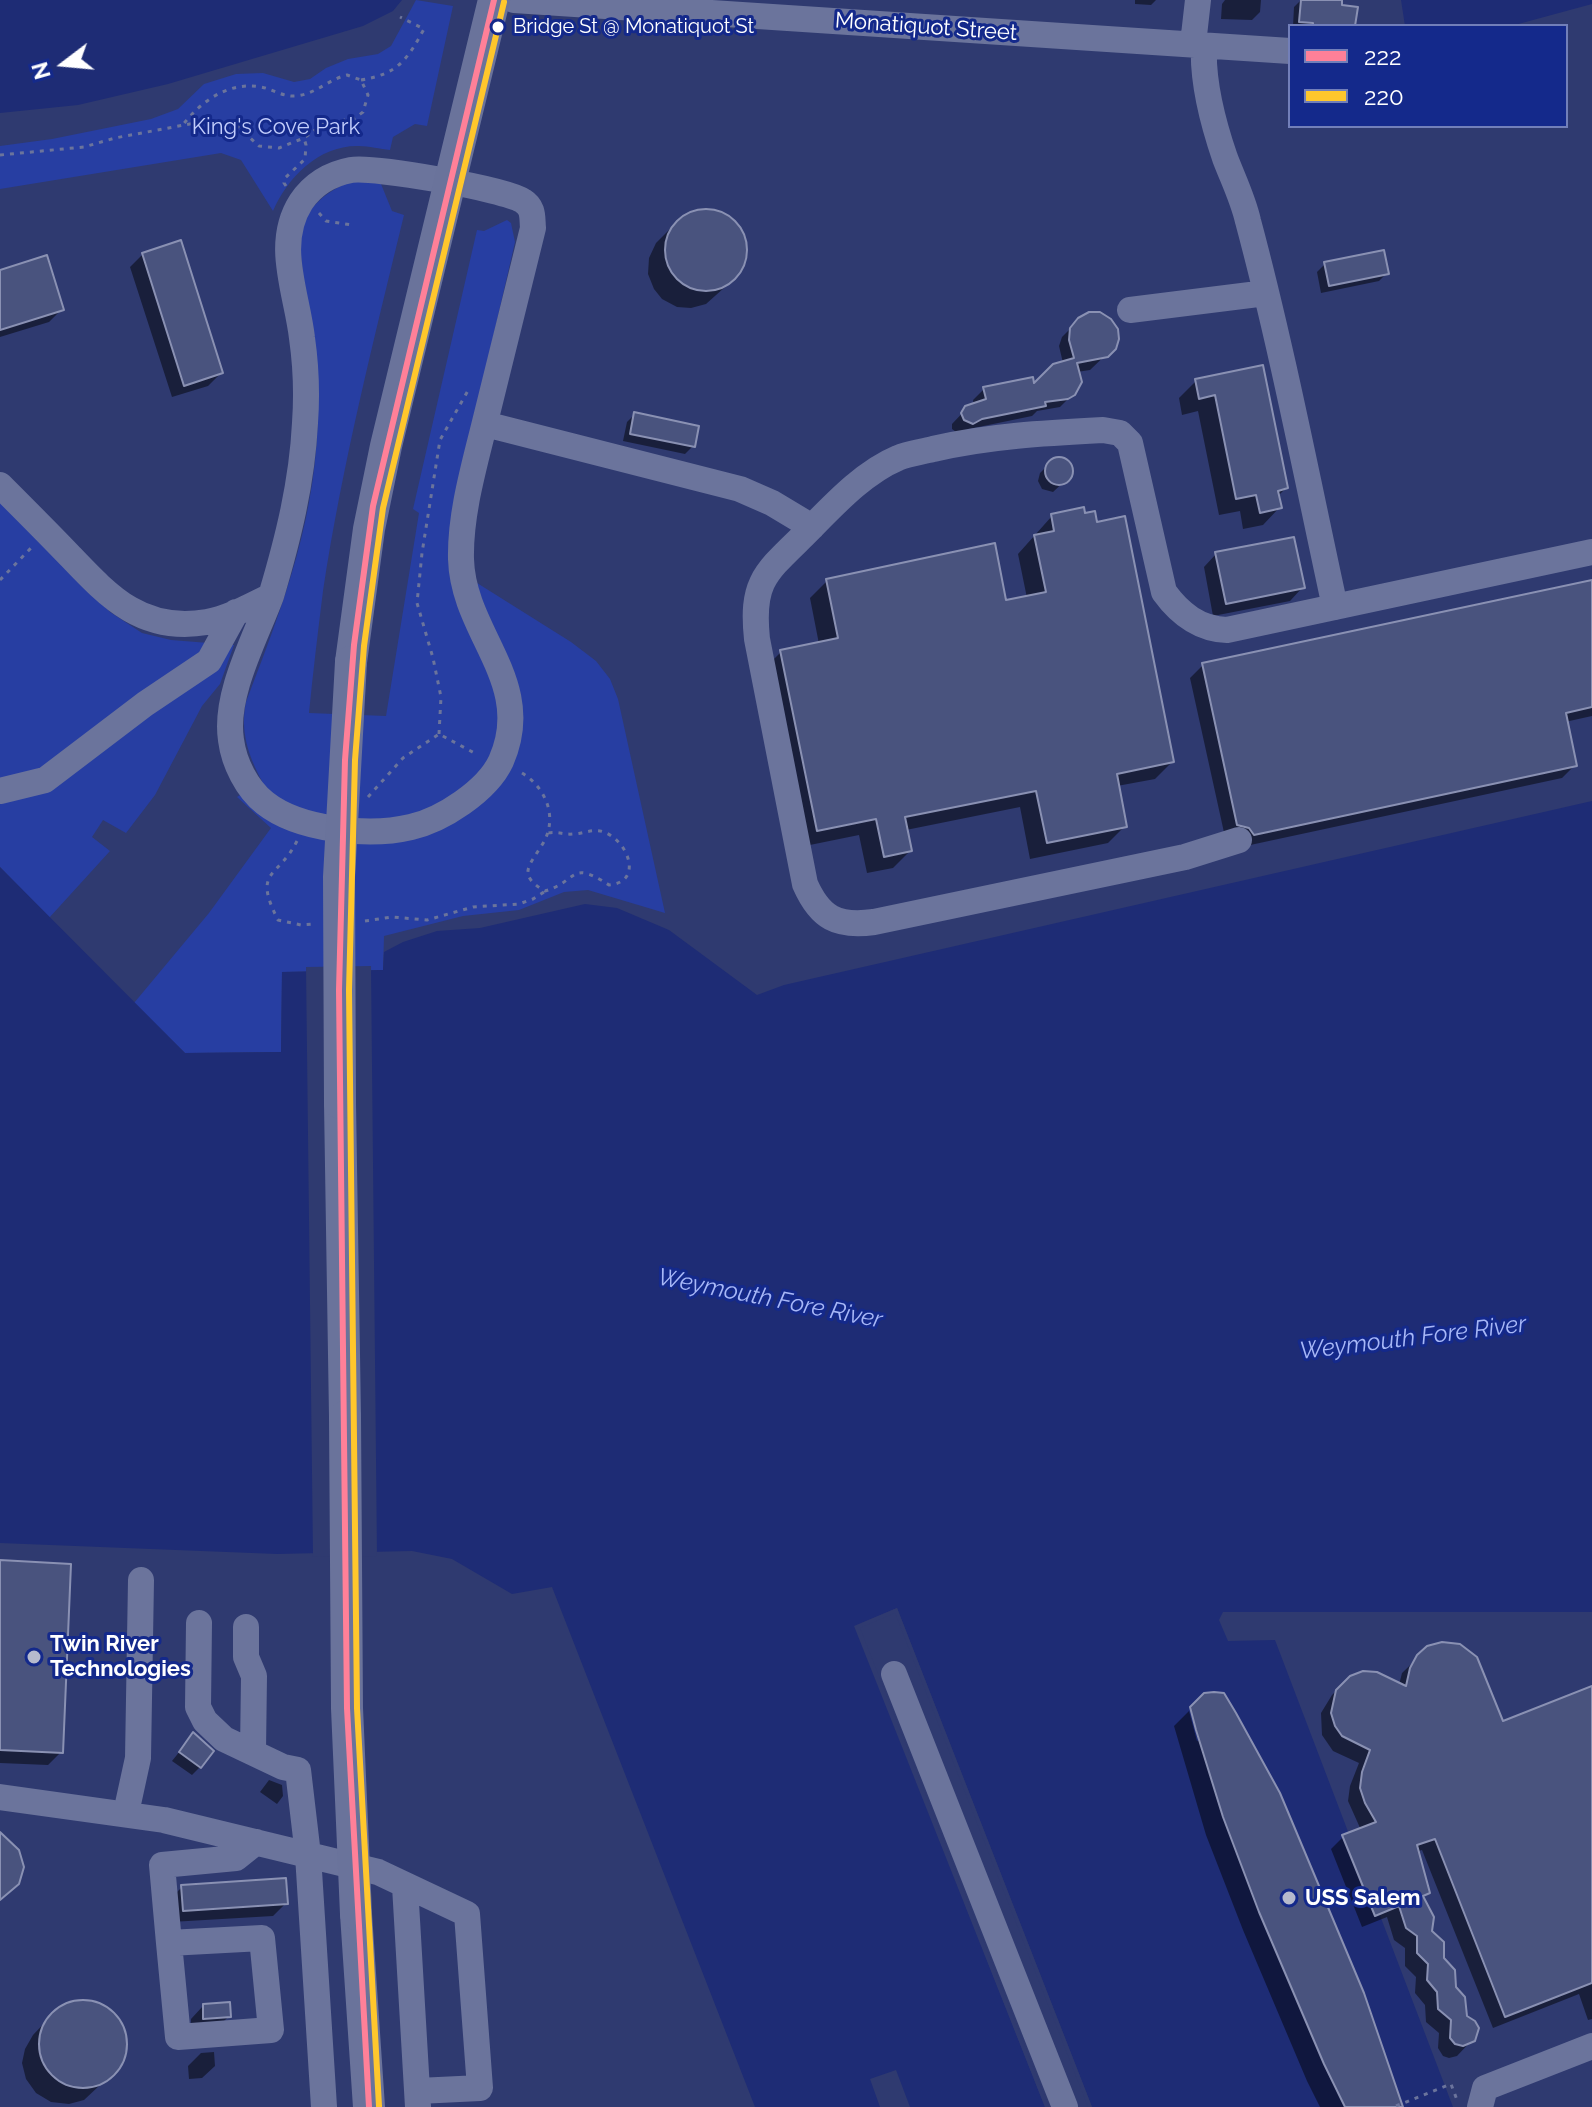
<!DOCTYPE html>
<style>
body{margin:0}
#map{position:relative;width:1592px;height:2107px;overflow:hidden;background:#2f3a70;font-family:Raleway,sans-serif}
canvas{display:block}
.legend{position:absolute;left:1288px;top:24px;width:280px;height:104px;box-sizing:border-box;background:#14298b;border:2px solid #727fb9;margin:0;padding:10px 14px;list-style:none;font-size:24px;color:#fff}
.legend li{display:flex;align-items:center;gap:16px;height:40px}
.legend b{width:40px;border:2px solid #727fb9}
.north{position:absolute;left:24px;top:24px;width:80px;height:80px;-webkit-text-stroke:6px #14298b;paint-order:stroke;rotate:254deg;font-size:22px;font-weight:700;line-height:32px;text-align:center;color:#fff}
.north::after{content:'';display:block;margin:auto;width:28px;height:36px;background:#fff;clip-path:polygon(50% 0,100% 100%,50% 72%,0 100%)}
</style>
<div id="map">
<canvas width="1592" height="2107"></canvas>
<ul class="legend">
<li><b style="height:10px;background:#ff8098"></b>222</li>
<li><b style="height:10px;background:#ffc72c"></b>220</li>
</ul>
<div class="north">N</div>
</div>
<script>
const g = document.querySelector('canvas').getContext('2d');
g.lineJoin = 'round';
function fillPath(path, color) {
  g.fillStyle = color;
  g.fill(path, 'evenodd');
}
function stroke(path, color, width, dash) {
  g.strokeStyle = color;
  g.lineWidth = width;
  g.lineCap = dash ? 'butt' : 'round';
  g.setLineDash(dash || []);
  g.stroke(path);
}
function write(font, color, halo, rows, align = 'center') {
  g.font = font + ' Raleway,sans-serif';
  g.lineWidth = 6;
  g.setLineDash([]);
  g.textBaseline = 'middle';
  g.strokeStyle = halo;
  g.fillStyle = color;
  for (const [text, x, y, turn = 0] of rows) {
    g.save();
    g.translate(x, y);
    g.rotate((+turn || 0) * Math.PI / 180);
    g.textAlign = isNaN(turn) ? turn : align;
    if (halo) g.strokeText(text, 0, 0);
    g.fillText(text, 0, 0);
    g.restore();
  }
}
fillPath(new Path2D(`
 M416 0 453 6 427 126 415 124 393 137 390 150C380 149 369 146 359 146 319 145 288 177 273 211L241 160 221 153 0 189V146L52 139 151 119 178 109 204 84 236 74 263 73 294 82 310 79 326 68 348 59 378 54 391 46Z
 M353 181H368L381 184 392 211 404 215C374 339 342 465 323 591 318 631 313 672 309 713L386 716 419 513 413 509 477 230 484 231 507 220 511 223 515 242 481 390 450 566 571 642 596 661 610 679 618 699 665 913 588 890 564 892 519 910 463 916 384 936 383 970 282 972 281 1052 185 1053 134 1003 209 913 271 828 237 797 262 781C248 755 240 731 246 702 285 600 318 515 318 404 317 357 304 311 302 265 301 256 299 244 300 235 304 208 329 189 353 181Z
 M0 501 110 612 142 633 171 640 234 645 220 684 202 706 155 795 126 833 103 820 92 837 110 851 49 918 0 867Z`), '#273ea2');
fillPath(new Path2D(`
 M0 0H402L393 11 363 26 168 84 78 105 0 113Z
 M1401 0H1592V4L1511 26H1405Z
 M1592 801V1612H1223L1219 1620 1228 1641 1275 1640 1453 2107H1092L897 1608 855 1626 1045 2107H755L552 1587 512 1594 452 1559 412 1551 277 1554 0 1543V867L185 1053 281 1052 282 972 383 970 384 952 403 942 437 931 480 928 585 904 617 908 669 930 757 995 784 985Z`), '#1e2c75');
fillPath(new Path2D(`
 M371 966 377 1556 313 1557 306 967Z
 M897 1608 1092 2107H1088L895 1613 860 1628 1049 2107H1045L854 1626Z
 M896 2070 910 2107H880L870 2079Z`), '#2f3a70');
fillPath(new Path2D(`
 M1135 0H1156L1151 5 1135 4Z
 M1225 0H1261L1260 12 1252 20 1221 19 1222 4Z
 M1301 0H1314L1353 26H1293L1294 7Z
 M700 210H712L729 217 740 228 746 243 744 263 734 279 706 304 691 308 677 307 662 299 654 289 648 274 649 258 656 243 674 225 684 217Z
 M143 254 221 373 208 386 172 397 130 267Z
 M1325 264 1387 273 1379 281 1321 293 1317 272Z
 M0 272 62 309 49 322 0 337Z
 M1081 318 1114 347 1090 370 1077 372V390L1060 407 1037 411 1032 416 969 429 959 434 952 429V424L969 406 974 405 973 400 984 389 1033 387 1063 363 1059 346 1062 337Z
 M1261 367 1286 488 1278 496 1280 507 1263 525 1243 529 1240 511 1219 515 1198 411 1182 415 1179 398 1196 381Z
 M635 414 693 446 685 454 623 441 627 422Z
 M1059 459 1067 462 1070 469 1068 478 1053 492 1042 489 1038 481 1040 473 1049 464Z
 M1052 516 1172 762 1155 779 1117 786 1125 826 1108 843 1030 859 1020 807 906 830 910 851 893 868 867 873 859 835 800 847 764 669 781 652 819 644 810 598 827 581 1005 603 1027 598 1018 554Z
 M1216 554 1302 588 1290 601 1213 616 1204 567Z
 M1592 582V716L1565 722 1575 765 1562 778 1241 847 1225 837 1190 678 1203 665Z
 M0 1562 61 1752 48 1765 0 1763Z
 M1426 1650 1502 1724 1592 1689V2019L1588 2020 1579 1994 1493 2028 1422 1850 1416 1852 1428 1893 1422 1899 1429 1932 1475 2037 1457 2056 1449 2058 1443 2056 1438 2048 1439 2033 1426 2022 1425 2005 1415 1993 1416 1977 1405 1966V1948L1394 1940 1387 1917 1362 1927 1331 1849 1344 1836 1361 1830 1348 1801 1350 1786 1359 1763 1333 1751 1322 1735 1321 1713 1332 1695 1346 1681 1399 1685 1402 1673Z
 M1205 1695 1401 2107H1320L1307 2081 1243 1930 1206 1835 1174 1726 1189 1711 1197 1741 1201 1739 1193 1709H1190Z
 M193 1735 200 1767 192 1775 172 1761Z
 M269 1780 282 1785 283 1796 277 1804 260 1792Z
 M182 1887 286 1903 273 1916 171 1922 169 1900Z
 M79 2002 95 2003 109 2011 119 2022 125 2037 124 2054 115 2071 84 2100 69 2104 51 2102 36 2093 26 2079 22 2063 25 2049 33 2035 51 2016 64 2006Z
 M203 2006 229 2016 216 2029 191 2031V2019Z
 M214 2052 215 2066 202 2078 189 2079 188 2066 201 2053Z`), '#0007');
const building = new Path2D(`
 M1301 0H1342V5L1358 7 1355 26H1313V23L1299 22Z
 M665 250a41 41 0 1 1 82 0a41 41 0 1 1-82 0Z
 M181 240 223 373 184 386 142 253Z
 M1384 250 1389 274 1329 286 1324 262Z
 M47 255 64 310 0 330V270Z
 M1089 312H1100L1111 319 1118 329 1119 339 1116 349 1108 357 1077 363 1082 382 1075 395 1068 399 1045 402 1046 406 982 419 973 424 964 420 961 413 965 406 986 399 983 387 1033 377 1034 383 1053 364 1074 358 1069 340 1070 328 1078 318Z
 M1263 365 1288 488 1278 491 1282 508 1260 513 1256 495 1236 499 1215 395 1199 399 1195 379Z
 M634 412 699 426 695 447 630 434Z
 M1045 471a14 14 0 1 1 28 0a14 14 0 1 1-28 0Z
 M1084 507 1085 513 1095 511 1097 522 1125 516 1174 762 1117 774 1127 827 1047 843 1036 791 905 817 912 851 884 857 876 819 817 831 780 650 838 638 826 579 995 543 1006 600 1046 592 1034 535 1054 531 1051 514Z
 M1294 537 1305 588 1226 604 1215 552Z
 M1592 580V707L1566 713 1577 766 1254 835 1249 828 1237 825 1202 663Z
 M0 1560 71 1564 63 1753 0 1750Z
 M1442 1642 1460 1644 1477 1657 1503 1721 1592 1686V1983L1505 2017 1435 1839 1417 1845 1430 1893 1423 1896 1434 1917 1432 1931 1444 1942V1958L1455 1970 1456 1987 1465 1997 1467 2016 1475 2021 1479 2028 1475 2041 1463 2046 1455 2044 1450 2038 1451 2020 1438 2009 1437 1992 1427 1980 1428 1964 1417 1953V1936L1406 1928 1399 1906 1375 1916 1342 1835 1376 1822 1365 1803 1360 1788 1362 1772 1370 1750 1342 1736 1335 1726 1331 1713 1336 1690 1350 1676 1363 1671 1377 1672 1406 1686 1410 1668 1417 1655 1427 1646Z
 M1214 1692 1224 1693 1236 1713 1280 1793 1364 1993 1403 2107H1345L1324 2064 1259 1912 1223 1817 1196 1730 1190 1707 1204 1693Z
 M193 1732 214 1751 201 1768 179 1752Z
 M0 1832 19 1850 24 1867 19 1884 0 1900Z
 M286 1878 288 1904 183 1911 181 1885Z
 M39 2044a44 44 0 1 1 88 0a44 44 0 1 1-88 0Z
 M230 2002 231 2017 203 2019V2004Z`);
fillPath(building, '#49537e');
stroke(building, '#8a91b3', 2);
stroke(new Path2D(`
 M361 80C398 74 407 60 424 29L400 17
 M0 155 84 147 115 138 211 120 236 125 259 146 279 148 304 138 322 125 355 118 363 112 368 95 361 80 347 75C329 79 316 94 296 96 282 97 273 89 261 87 228 81 200 102 182 126
 M286 186 284 183 285 178 305 159 306 145 304 138
 M319 213 326 221 352 225
 M0 580 31 548
 M439 734 441 697 433 658 417 603 422 553 440 440 470 387
 M522 773C546 788 559 818 542 845 529 866 517 875 545 891 579 881 569 859 609 885 644 882 628 841 604 832 592 828 584 834 573 834 564 835 557 831 548 833
 M368 797 403 758 439 734 478 755
 M297 841C278 879 252 869 278 920L301 925 314 924
 M365 921 392 917 427 920 473 907 519 904 533 899 544 892
 M1396 2106 1451 2084 1457 2100`), '#6b749c', 3, [4, 6]);
stroke(new Path2D(`
 M514 0 1290 51
 M1193 44 1198 0
 M1204 45C1202 82 1213 123 1225 158 1233 179 1243 199 1248 221 1282 348 1307 478 1335 607
 M1130 310 1266 293
 M485 424 740 489 772 503 812 527
 M0 485C23 508 47 532 70 556 110 598 143 633 207 622 230 618 250 606 271 596 288 539 302 483 305 423 307 395 306 366 302 338 297 293 274 244 301 202 313 184 330 174 351 170 372 166 506 189 523 201 534 208 532 217 533 228 517 293 501 358 485 422 474 467 460 514 461 559 463 634 536 682 501 761 487 791 442 820 411 827 369 837 299 830 265 803 247 789 234 763 231 740 224 695 255 639 271 596
 M0 791 45 780 145 704 209 661 236 612
 M1239 840 1185 857 874 922C837 927 820 918 805 884L757 639C751 582 765 573 804 535 831 508 862 473 898 458 909 453 922 452 933 449 989 436 1045 433 1103 430L1120 433 1130 443 1164 592C1180 614 1199 629 1227 630L1592 552
 M199 1623 198 1707 205 1721 224 1739 283 1767 298 1770 308 1855 324 2107
 M246 1627V1657L254 1676 253 1751
 M894 1674 1065 2107
 M0 1797 164 1820 378 1872 467 1914 480 2088 418 2091
 M126 1813 138 1758 141 1580
 M405 1886 418 2107
 M169 1943 178 2037 271 2030 262 1938 169 1943 162 1865 236 1858 256 1842
 M1480 2107 1485 2088 1592 2046`), '#6b749c', 26);
stroke(new Path2D(`
 M351 662 369 529 386 446 494 0
 M340 1103 345 1417
 M356 1914 369 2107`), '#6a739b', 32);
stroke(new Path2D(`
 M340 1103 339 877 351 662
 M345 1417 347 1708 356 1914`), '#6a739b', 32);
stroke(new Path2D(`
 M369 2107 347 1708 339 990 345 760 354 645 373 506 494 0`), '#ff8098', 6);
stroke(new Path2D(`
 M379 2106 357 1708 349 990 355 760 364 646 383 508 504 2`), '#ffc72c', 6);
for (const [x, y, r, color] of [
 [498,27,7,"#fff"],
 [34,1657,8,"#b6bacd"],
 [1289,1898,8,"#b6bacd"]
]) {
  const dot = new Path2D();
  dot.arc(x, y, r, 0, 2 * Math.PI);
  g.fillStyle = color;
  g.fill(dot);
  stroke(dot, '#14298b', 3);
}
write('20px', '#fff', '#14298b', [
 ["Bridge St @ Monatiquot St",513,27]
], 'left');
write('22px', '#fff', '#14298b', [
 ["Monatiquot Street",926,27,4]
]);
write('22px', '#c2cdfc', '#14298b', [
 ["King's Cove Park",276,127]
]);
write('bold 22px', '#fff', '#14298b', [
 ["Twin River",50,1644],
 ["Technologies",50,1669],
 ["USS Salem",1305,1898]
], 'left');
write('italic 24px', '#a7b7f7', '#14298b', [
 ["Weymouth Fore River",770,1299,11],
 ["Weymouth Fore River",1413,1338,-7]
]);
</script>
